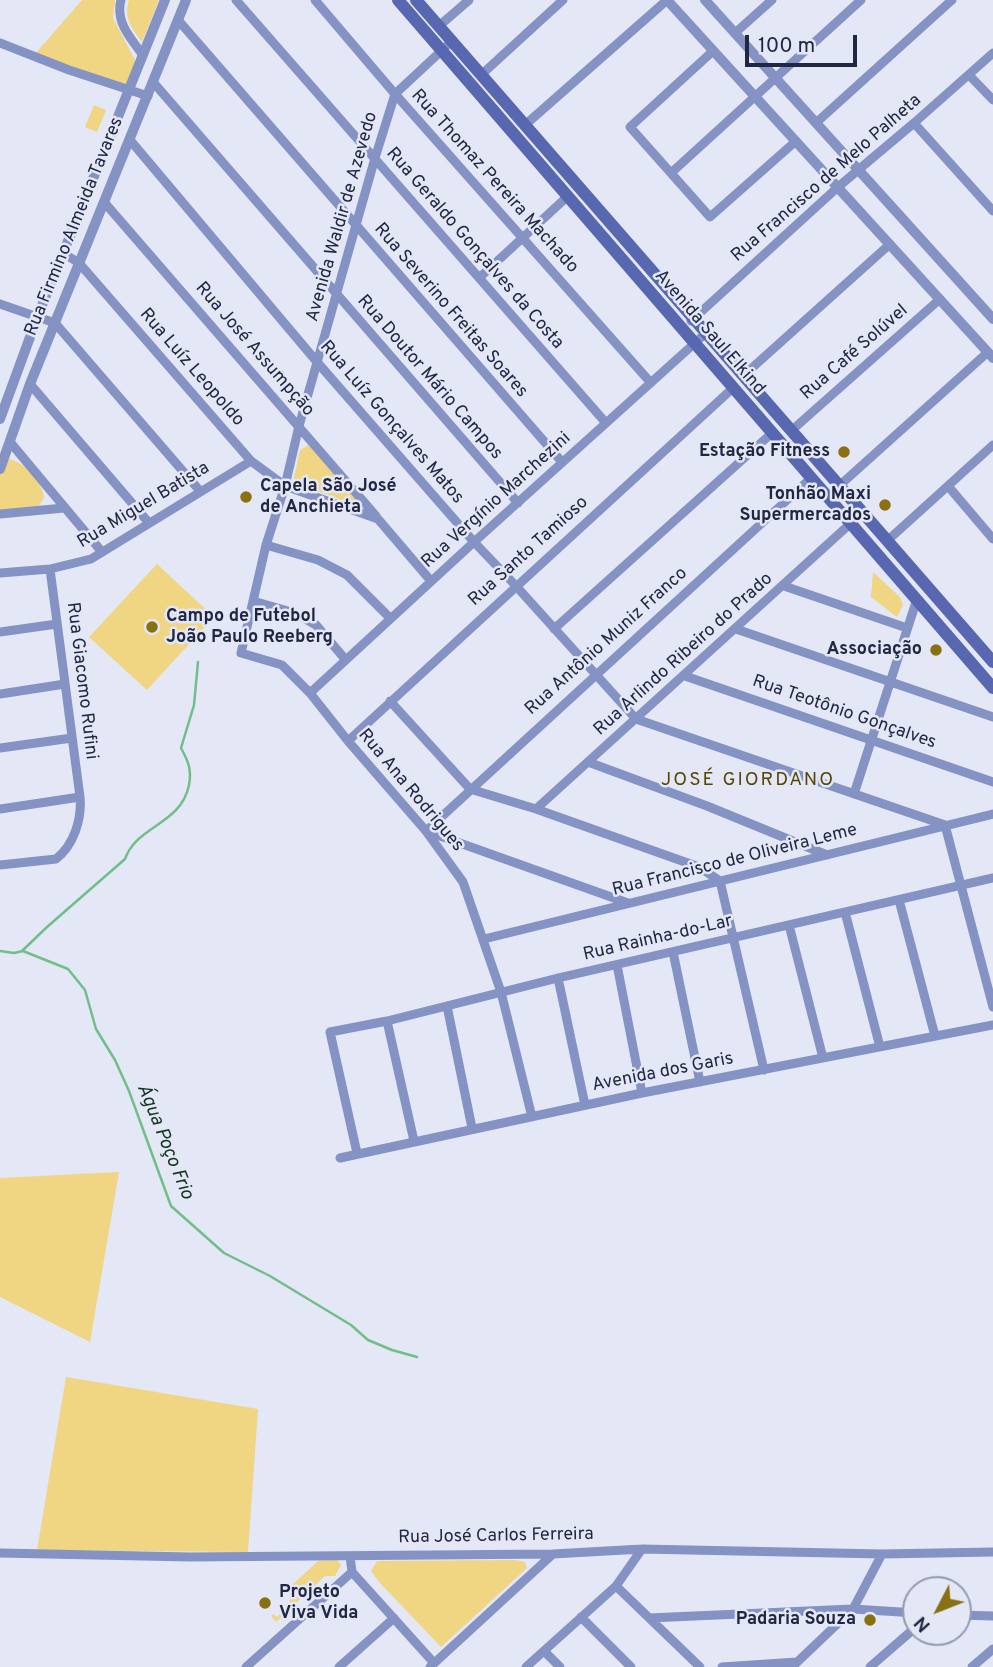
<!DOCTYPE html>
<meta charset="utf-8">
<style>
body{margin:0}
#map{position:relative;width:993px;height:1667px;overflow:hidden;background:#e3e7f6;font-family:Overpass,sans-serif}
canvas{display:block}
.north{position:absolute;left:902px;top:1576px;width:70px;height:70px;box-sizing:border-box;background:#e3e7f6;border:2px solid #959aae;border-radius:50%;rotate:228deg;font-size:19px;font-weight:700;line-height:28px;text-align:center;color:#212742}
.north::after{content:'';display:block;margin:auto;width:24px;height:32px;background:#897011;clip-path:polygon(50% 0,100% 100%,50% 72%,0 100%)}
.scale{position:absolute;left:745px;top:35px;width:112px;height:32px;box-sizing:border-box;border:4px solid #212742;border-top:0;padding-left:9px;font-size:21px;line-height:24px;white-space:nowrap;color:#212742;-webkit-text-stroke:5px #e3e7f6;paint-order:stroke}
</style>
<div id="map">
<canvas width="993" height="1667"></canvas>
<div class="north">N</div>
<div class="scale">100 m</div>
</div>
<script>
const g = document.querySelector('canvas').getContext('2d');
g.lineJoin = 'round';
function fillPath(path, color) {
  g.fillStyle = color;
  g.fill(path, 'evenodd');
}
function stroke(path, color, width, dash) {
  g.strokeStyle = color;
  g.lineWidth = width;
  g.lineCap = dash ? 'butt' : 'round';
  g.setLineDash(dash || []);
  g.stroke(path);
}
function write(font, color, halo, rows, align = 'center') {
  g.font = font + ' Overpass,sans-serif';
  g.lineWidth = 5;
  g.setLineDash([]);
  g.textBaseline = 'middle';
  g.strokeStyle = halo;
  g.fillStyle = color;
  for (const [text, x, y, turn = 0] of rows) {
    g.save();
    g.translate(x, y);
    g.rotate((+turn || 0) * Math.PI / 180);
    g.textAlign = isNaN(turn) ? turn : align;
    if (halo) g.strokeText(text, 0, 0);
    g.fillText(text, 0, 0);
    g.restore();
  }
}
fillPath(new Path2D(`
 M82 0H115L113 18 136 62 126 86 35 54Z
 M129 0H159L142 42C132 28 123 18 129 0Z
 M94 105 106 110 97 132 85 127Z
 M309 445 360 502 358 506 293 482 300 450Z
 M9 459C24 462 43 482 44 498L38 507 0 512V468Z
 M157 564 214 617 147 690 89 637Z
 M873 572 900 597 903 605 897 617 871 597Z
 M119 1172 90 1342 0 1297V1178Z
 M66 1377 258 1409 248 1552 37 1550Z
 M337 1560 341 1565 335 1576H325L276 1622 271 1616 273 1614 277 1617 289 1605 291 1594 284 1589 287 1586 289 1588 318 1561Z
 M516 1560 525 1562 527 1568 441 1647 380 1583 371 1571 377 1561Z`), '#f0d583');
stroke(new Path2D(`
 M0 951 14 953 23 951 68 969 85 990 96 1029 115 1060 129 1091 171 1206 224 1253 270 1276 351 1325 368 1340 392 1350 417 1357
 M22 951 47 927 125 859C137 825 181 825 189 785 192 769 188 761 181 748L194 705 198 662`), '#72be88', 2.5);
stroke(new Path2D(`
 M121 0C115 22 131 39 143 55
 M236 0 606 423
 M315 0 395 94 651 383
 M178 20 562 462
 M439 26 469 0
 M735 33 772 0
 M452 41 395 94 375 158 299 426 285 486 266 545 241 653 282 665 310 693 348 741 426 831 463 882 501 992 532 1117
 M0 43 69 70 148 96
 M713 51 630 127 710 217 796 141
 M481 75 563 0
 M969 75 993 100
 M153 82 518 503
 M817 122 952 0
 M914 123 993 211
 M525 125 667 0
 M130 140 317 362 474 542 516 586 636 719 945 825 993 1007
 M671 173 861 0
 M104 202 376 516
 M63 253 79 263 251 461 285 486 378 519 431 581
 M479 278 568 196
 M0 304 55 323 200 491
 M691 321 838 187 914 123 993 53
 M743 376 890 244
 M30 384 149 523
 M791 431 940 299
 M10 442 102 552
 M839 486 988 352
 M948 486 993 539
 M0 514 64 508
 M887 541 993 445
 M266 545 318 560 347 575 390 618
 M0 573 50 569 91 559 251 461
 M784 586 907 628
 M253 601 295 613 316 625 345 659
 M554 629 772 433
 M736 629 993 717
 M0 632 57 624
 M685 676 993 782
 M310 693 474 542 706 333
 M0 694 65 684
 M390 701 470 789 536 809 699 867 720 881 764 1070
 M348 741 733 388
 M0 748 72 738
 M588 762 707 806 827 855
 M854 794 917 599
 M0 809 80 797
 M536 809 851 523
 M0 865 56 859C74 845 82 819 80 797L50 569
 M899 900 935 1036
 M628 903 426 831 811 478
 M845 912 880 1047
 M789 925 823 1058
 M484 939 993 814
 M673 952 700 1082
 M617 965 642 1093
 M558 978 585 1105
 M447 1006 472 1128
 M387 1021 414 1141
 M357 1153 330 1032 387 1021 558 978 993 878
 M340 1158 642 1093 993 1025
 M0 1553 190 1557 553 1554 642 1549 882 1554 993 1552
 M352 1572 434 1663
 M616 1586 700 1667
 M958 1615 993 1616
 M581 1617 631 1667
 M649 1618 853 1609 916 1613
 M544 1651 560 1667
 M246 1667 352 1572 350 1556
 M339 1667 394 1618
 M430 1667 553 1554
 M526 1667 616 1586 642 1549
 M722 1667 797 1662
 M792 1667 853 1609 882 1554
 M870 1667 916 1627
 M972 1667 993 1649`), '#8492c4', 9);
stroke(new Path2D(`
 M667 0 993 358
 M705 0 993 319
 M0 419 37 318 165 0
 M0 469 30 384 186 0`), '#8492c4', 10);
stroke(new Path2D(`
 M398 0 993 688
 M416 0 993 662`), '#5767b0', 12);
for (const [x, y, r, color] of [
 [844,452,7,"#897011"],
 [246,497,7,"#897011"],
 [885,505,7,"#897011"],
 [152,627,7,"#897011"],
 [936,650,7,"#897011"],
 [265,1603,7,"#897011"],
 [870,1620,7,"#897011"]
]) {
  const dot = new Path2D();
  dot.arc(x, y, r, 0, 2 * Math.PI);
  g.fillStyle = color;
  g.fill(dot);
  stroke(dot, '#e3e7f6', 2.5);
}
write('18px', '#212742', '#e3e7f6', [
 ["Rua Francisco de Melo Palheta",827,179,-41],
 ["Rua Thomaz Pereira Machado",494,182,48],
 ["Avenida Waldir de Azevedo",343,217,-74],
 ["Rua Firmino Almeida Tavares",75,227,-68],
 ["Rua Geraldo Gonçalves da Costa",474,249,49],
 ["Rua Severino Freitas Soares",450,311,49],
 ["Avenida Saul Elkind",709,333,49],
 ["Rua José Assumpção",254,350,49],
 ["Rua Café Solúvel",855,353,-41],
 ["Rua Luíz Leopoldo",191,368,49],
 ["Rua Doutor Mário Campos",429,378,49],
 ["Rua Luíz Gonçalves Matos",391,423,49],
 ["Rua Vergínio Marchezini",497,501,-42],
 ["Rua Miguel Batista",144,506,-31],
 ["Rua Santo Tamioso",529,552,-42],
 ["Rua Antônio Muniz Franco",607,642,-42],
 ["Rua Arlindo Ribeiro do Prado",684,655,-42],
 ["Rua Giacomo Rufini",81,681,83],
 ["Rua Teotônio Gonçalves",844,713,19],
 ["Rua Ana Rodrigues",410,791,50],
 ["Rua Francisco de Oliveira Leme",735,861,-14],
 ["Rua Rainha-do-Lar",658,939,-13],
 ["Avenida dos Garis",663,1073,-11],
 ["Rua José Carlos Ferreira",496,1537,-1]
]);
write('bold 18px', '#212742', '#e3e7f6', [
 ["Estação Fitness",830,452],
 ["Capela São José",260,487,"left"],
 ["de Anchieta",260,508,"left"],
 ["Tonhão Maxi",871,495],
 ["Supermercados",871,516],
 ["Campo de Futebol",166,617,"left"],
 ["João Paulo Reeberg",166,638,"left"],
 ["Associação",922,650],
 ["Projeto",279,1593,"left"],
 ["Viva Vida",279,1614,"left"],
 ["Padaria Souza",856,1620]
], 'right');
g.letterSpacing = '2px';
write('19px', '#564502', '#e3e7f6', [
 ["JOSÉ GIORDANO",748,781]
]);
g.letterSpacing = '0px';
write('italic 19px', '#12331d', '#e3e7f6', [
 ["Água Poço Frio",164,1142,68]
]);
</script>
